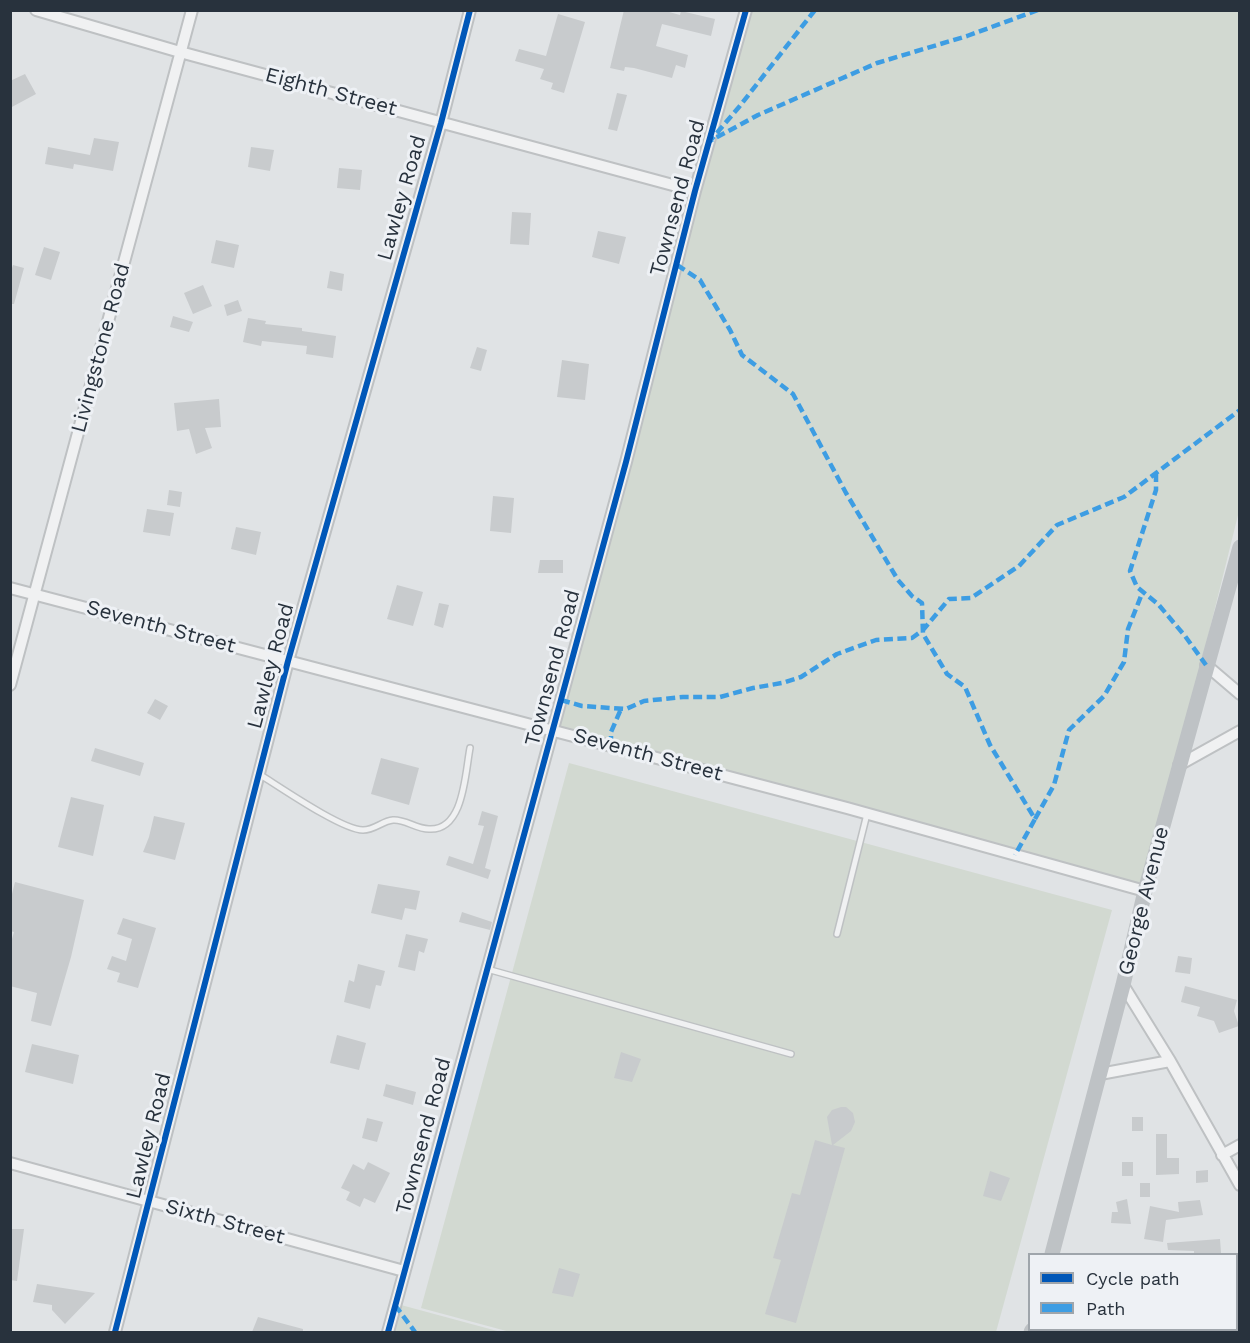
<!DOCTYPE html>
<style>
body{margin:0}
#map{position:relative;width:1250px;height:1343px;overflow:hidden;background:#e0e3e5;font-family:"Work Sans",sans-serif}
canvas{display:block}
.frame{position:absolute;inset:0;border:12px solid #28323d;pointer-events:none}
.legend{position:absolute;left:1028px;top:1253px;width:210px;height:78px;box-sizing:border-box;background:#eef1f5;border:2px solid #9fa5ab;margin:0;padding:8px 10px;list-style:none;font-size:18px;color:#28323d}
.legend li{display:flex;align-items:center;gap:12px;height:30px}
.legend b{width:30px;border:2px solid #9fa5ab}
</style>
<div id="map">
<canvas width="1250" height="1343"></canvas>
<div class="frame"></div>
<ul class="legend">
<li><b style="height:8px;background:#0057b8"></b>Cycle path</li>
<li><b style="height:8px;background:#3d9de3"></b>Path</li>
</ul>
</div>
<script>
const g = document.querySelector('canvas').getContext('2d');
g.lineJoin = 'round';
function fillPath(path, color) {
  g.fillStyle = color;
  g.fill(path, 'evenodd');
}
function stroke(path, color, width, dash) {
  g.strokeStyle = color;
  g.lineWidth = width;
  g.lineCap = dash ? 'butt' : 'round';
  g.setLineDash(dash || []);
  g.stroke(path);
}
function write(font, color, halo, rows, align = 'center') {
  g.font = font + ' "Work Sans",sans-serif';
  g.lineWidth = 6;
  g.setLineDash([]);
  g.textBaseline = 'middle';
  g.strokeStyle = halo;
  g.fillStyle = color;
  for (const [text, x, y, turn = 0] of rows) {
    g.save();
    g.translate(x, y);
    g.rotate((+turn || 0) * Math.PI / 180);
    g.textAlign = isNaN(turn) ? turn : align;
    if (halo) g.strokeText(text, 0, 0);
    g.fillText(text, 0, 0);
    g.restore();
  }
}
fillPath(new Path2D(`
 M749 11H1239V511L1145 891 552 730Z
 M569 763 1112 910 996 1332H510L421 1308Z
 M401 1305 501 1332H394Z`), '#d2d9d1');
fillPath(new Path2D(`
 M624 10H662L680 15 681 11 715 19 711 36 662 24 656 46 688 55 685 68 676 65 672 78 634 68 625 67 624 71 610 68Z
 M558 14 585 22 564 93 551 89 553 83 540 79 544 69 515 61 519 49 546 56Z
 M25 74 36 94 10 108V81Z
 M617 93 627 95 617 131 608 129Z
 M94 138 119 142 113 171 74 164 73 169 45 164 48 147 90 155Z
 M251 147 274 150 270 171 248 167Z
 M339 168 362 170 360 190 337 188Z
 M512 212 531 213 529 245 510 244Z
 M598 231 626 237 619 264 592 257Z
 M216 240 239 245 234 268 211 263Z
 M44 247 60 252 51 280 35 275Z
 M13 265 24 268 14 304H10V274Z
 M330 271 344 274 342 291 327 288Z
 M203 285 212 306 193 314 184 293Z
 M238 300 242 311 227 316 224 305Z
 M173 316 193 322 189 332 170 327Z
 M248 318 266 321 265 324 302 328V331L336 336 333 358 306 354 307 346 262 341 261 346 243 342Z
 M477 347 487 350 481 371 470 368Z
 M562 360 589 364 585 400 557 397Z
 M219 399 221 427 205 428 212 448 196 454 189 429 177 431 174 403Z
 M169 490 182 492 180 507 167 505Z
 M493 496 514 498 511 533 490 531Z
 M147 509 174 513 170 536 143 532Z
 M236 527 261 532 256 555 231 549Z
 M540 560H563V573H538Z
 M397 585 423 592 413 626 387 619Z
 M439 603 449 605 443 628 434 625Z
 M155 699 168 706 160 720 147 713Z
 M95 748 144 763 140 776 91 761Z
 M381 758 419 768 409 805 371 794Z
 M71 797 104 805 93 856 58 847Z
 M482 811 498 816 485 868 491 870 488 879 446 865 449 856 473 864 484 826 478 825Z
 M154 816 185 823 175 860 143 852 149 837Z
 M15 882 84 900 71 957 51 1026 31 1021 37 993 10 986V946L14 932 10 931V902Z
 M378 884 420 891 416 910 405 908 402 920 371 913Z
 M462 912 492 922 490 930 459 922Z
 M123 918 156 928 138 988 117 982 120 973 107 969 112 956 126 961 132 939 117 934Z
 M406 934 428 939 424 953 419 951 415 971 398 967Z
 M1178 956 1192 958 1190 974 1175 972Z
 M358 964 385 971 381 986 376 985 370 1009 344 1002 349 980 354 982Z
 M1185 986 1237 1000 1234 1011 1239 1026 1219 1033 1214 1021 1197 1016 1200 1007 1181 1002Z
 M337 1035 366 1043 359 1070 330 1063Z
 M32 1044 79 1055 73 1084 25 1072Z
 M621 1052 641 1059 632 1082 614 1078Z
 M386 1084 416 1092 413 1105 383 1096Z
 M841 1107H846L853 1113 855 1122 851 1131 833 1145 845 1148 796 1323 765 1314 781 1260 773 1258 792 1193 800 1195 815 1140 832 1145 827 1117 832 1110Z
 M1132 1117H1143V1131H1132Z
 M367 1118 383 1122 377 1142 362 1138Z
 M1156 1134H1167V1158H1179V1174L1156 1175Z
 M368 1162 390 1173 375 1203 364 1198 360 1207 346 1200 350 1192 341 1188 353 1164 364 1170Z
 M1122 1162H1133V1176H1122Z
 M1208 1170V1182L1196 1183V1171Z
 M990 1171 1010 1178 1001 1201 983 1196Z
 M1140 1183H1150V1197H1140Z
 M1127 1199 1131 1224 1111 1223 1112 1212H1118L1116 1202Z
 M1200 1200 1203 1215 1166 1220 1163 1242 1144 1239 1150 1206 1179 1212 1178 1202Z
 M10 1229H24L17 1281 10 1280Z
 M1220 1239 1221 1253 1194 1254V1251L1168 1250 1167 1243Z
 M559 1268 580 1274 573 1297 552 1293Z
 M37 1284 95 1293 65 1324 52 1310V1305L33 1302Z
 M258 1317 303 1329V1332H252Z`), '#c8cbcd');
const service = new Path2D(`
 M259 774C280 787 342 830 363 830 375 830 382 821 393 820 405 819 416 829 429 829 464 831 465 774 470 748
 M837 934 867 814
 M487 969 791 1054`);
const minor = new Path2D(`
 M36 10 180 52 695 191
 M10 588 847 808 1145 891
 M1206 665 1240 694
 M10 685 192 10
 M1179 765 1240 731
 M1123 985 1170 1061 1240 1185
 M1100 1074 1170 1061
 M1222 1155 1240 1145
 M10 1163 404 1271
 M115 1332 288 661 441 123 470 10
 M388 1332 626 462 695 191 746 10`);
stroke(service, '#bec1c3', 8);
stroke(minor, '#bec1c3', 14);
stroke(service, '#f0f1f2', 5);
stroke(minor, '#f0f1f2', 10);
stroke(new Path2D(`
 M1052 1254 1123 985 1145 891 1240 547
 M1031 1332 1032 1330`), '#bec2c5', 15);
stroke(new Path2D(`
 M815 10 739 107 710 141 758 115 877 63 967 36 1038 10
 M677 265 700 280 730 330 742 355 793 394 846 493 898 580 912 596 922 603 923 634 947 674 965 687 990 745 1035 819 1015 855
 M1156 473V490L1130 571 1137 587 1158 604 1185 636 1206 665
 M561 700 582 706 626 709 644 701 683 697H720L753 688 782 683 801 677 837 654 876 640 912 638 923 630 949 599 971 598 1019 566 1057 525 1124 497 1240 410
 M611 745V732L621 709
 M1035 819 1054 785 1069 730 1104 696 1124 662 1128 629 1143 591
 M395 1305 415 1332`), '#3d9de3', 4.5, [9, 4.5]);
stroke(new Path2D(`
 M115 1332 288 661 441 123 470 10
 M388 1332 626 462 695 191 746 10`), '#0057b8', 6);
write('21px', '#28323d', '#eef1f5', [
 ["Eighth Street",331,92,15],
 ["Lawley Road",402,198,-74],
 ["Townsend Road",678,198,-75],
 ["Livingstone Road",101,348,-75],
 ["Seventh Street",161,627,15],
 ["Lawley Road",271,666,-75],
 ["Townsend Road",553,668,-75],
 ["Seventh Street",648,755,15],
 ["George Avenue",1144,901,-76],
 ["Lawley Road",149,1136,-76],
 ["Townsend Road",424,1136,-75],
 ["Sixth Street",225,1222,15]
]);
</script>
